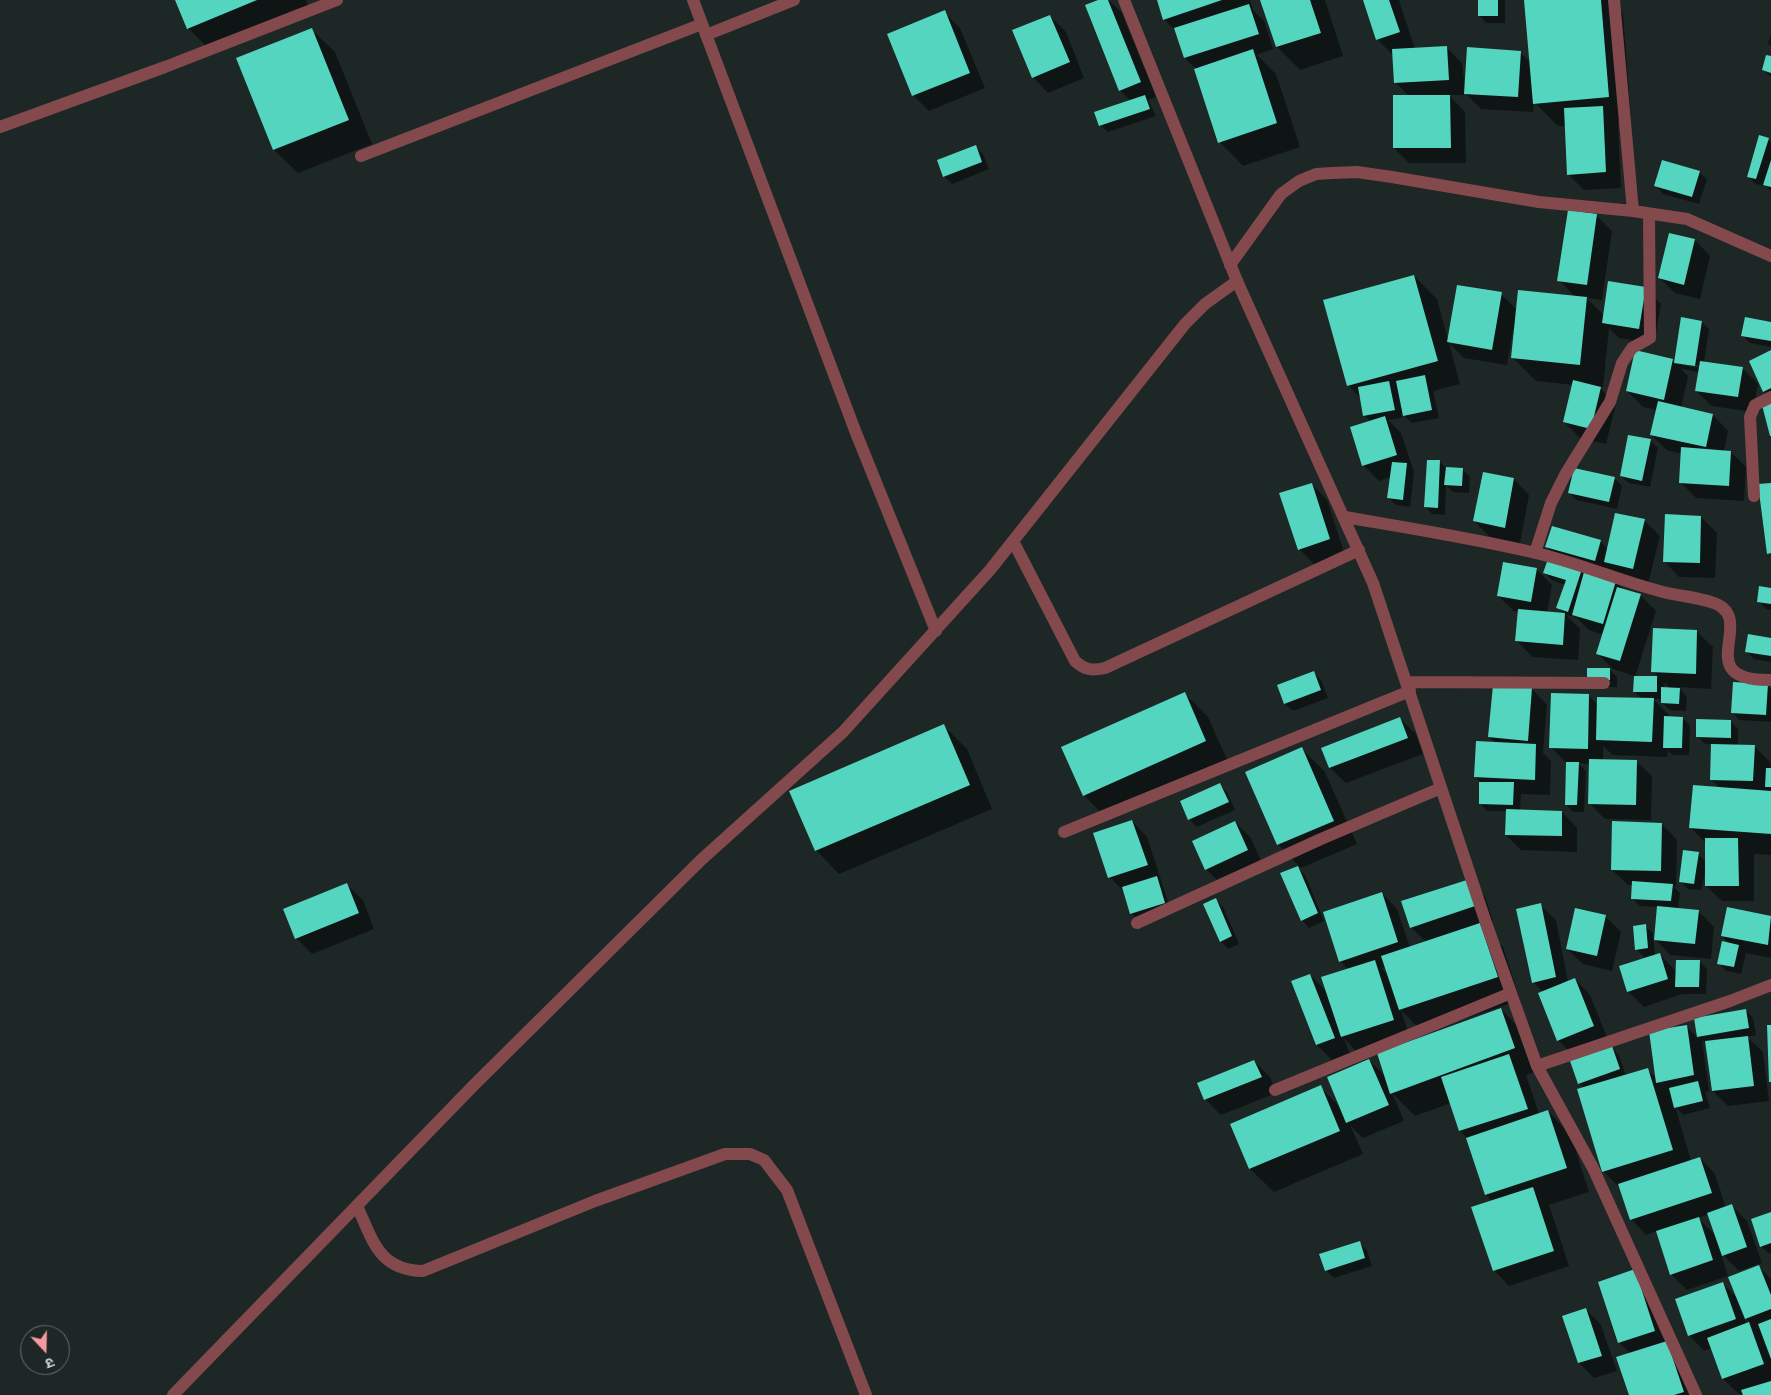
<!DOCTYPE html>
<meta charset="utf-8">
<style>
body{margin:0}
#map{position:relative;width:1771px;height:1395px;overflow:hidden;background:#1d2826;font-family:"Space Grotesk","Noto Sans Devanagari",sans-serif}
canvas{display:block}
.north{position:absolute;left:20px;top:1325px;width:50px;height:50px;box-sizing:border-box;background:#1d2826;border:1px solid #646e6c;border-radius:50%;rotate:159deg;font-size:14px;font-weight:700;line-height:20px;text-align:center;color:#cfd6d4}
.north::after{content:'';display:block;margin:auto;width:18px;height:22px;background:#f49a9f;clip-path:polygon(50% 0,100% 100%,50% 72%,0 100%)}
</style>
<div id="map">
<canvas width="1771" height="1395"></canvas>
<div class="north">उ</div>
</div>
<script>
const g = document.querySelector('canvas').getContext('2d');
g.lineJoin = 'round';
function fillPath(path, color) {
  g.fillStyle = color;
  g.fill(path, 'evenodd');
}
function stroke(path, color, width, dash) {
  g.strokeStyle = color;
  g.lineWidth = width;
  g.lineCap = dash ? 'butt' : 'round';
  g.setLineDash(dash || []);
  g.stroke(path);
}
fillPath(new Path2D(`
 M177 0H306L310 11 211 51 188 28Z
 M1101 0H1109L1122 13 1156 97 1148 100 1156 116 1108 132 1100 125 1131 101 1120 90Z
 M1158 0H1250L1253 10 1264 21 1273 49 1257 55 1276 74 1300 147 1243 166 1220 142 1197 70 1185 58 1177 32 1164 19Z
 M1262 0H1325L1343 56 1300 70 1277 47Z
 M1364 0H1399L1415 49 1447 48 1462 63 1465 89 1520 52 1531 63 1526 0H1610L1623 13 1631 120 1618 121 1621 188 1584 190 1568 174 1566 126H1558L1534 102 1533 112 1481 109 1464 92V95H1449L1465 112 1466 163H1409L1394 148 1409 96 1395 82 1393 55 1377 39Z
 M1479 0H1505V23H1486L1479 15Z
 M944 12 960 28 985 88 929 111 913 95Z
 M1050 16 1066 32 1084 78 1048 93 1033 77Z
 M311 29 335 52 372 144 298 173 274 150 238 59Z
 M1771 33V46L1768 43Z
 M1771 57V77L1763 69Z
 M1768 139 1771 142V191L1764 184V186L1756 184 1748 177Z
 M975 147 983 154 989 169 952 184 944 176Z
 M1699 172 1707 179 1699 204 1663 194 1656 186Z
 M1597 216 1612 231 1602 300 1586 298 1604 315 1645 288 1661 304 1654 344 1619 338 1609 328 1603 387H1599L1616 404 1606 444 1580 438 1564 422 1574 385 1536 381 1512 357 1515 330H1513L1507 365 1464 358 1449 343 1460 384 1433 391 1439 418 1412 423 1401 413 1402 418 1388 420 1401 433 1414 472 1410 507 1396 505 1389 498 1391 477 1379 481 1363 465 1371 422 1365 416 1361 399 1348 385 1414 276 1437 299 1448 340 1501 294 1517 310 1575 297 1559 280Z
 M1670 234 1695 240 1710 256 1700 299 1675 293 1660 278Z
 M1682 319 1702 322 1709 329 1704 363 1742 368 1758 384 1753 412 1712 406 1696 391 1699 372 1681 369 1688 376 1681 408 1713 415 1728 431 1724 451 1731 452 1746 467 1744 501 1696 498 1680 482 1682 454 1667 450 1651 435 1657 410 1643 407 1627 391 1672 360 1675 363ZM1682 363 1701 366V368L1682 365Z
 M1771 323V347L1750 343 1743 336Z
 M1771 351V398L1764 391Z
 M1651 441 1658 448 1650 487 1629 483 1621 476Z
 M1440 462 1447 469 1463 470 1470 477 1469 493 1453 492 1446 485 1445 515 1432 514 1425 506Z
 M1484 474 1514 479 1529 495 1520 543 1490 537 1474 521Z
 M1614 478 1622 486 1617 509 1577 500 1570 493Z
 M1312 484 1327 500 1345 555 1315 565 1299 549Z
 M1701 517 1717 533 1715 578 1679 577 1664 561Z
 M1644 520 1660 536 1648 584 1621 578 1612 569 1610 576 1624 590 1640 595 1656 611 1635 677 1659 678 1653 671 1697 632 1713 647 1711 689 1678 687 1687 697 1686 711 1670 710 1662 703V699H1653L1669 715V718H1683L1690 726 1689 755H1672L1668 750 1667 757 1613 755 1603 746V760L1636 761 1652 776 1651 820 1605 819 1589 803 1590 764 1578 763 1586 771 1584 812H1573L1566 804V763L1551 747 1588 695 1598 705 1642 699 1634 691 1635 676 1613 669 1598 654 1604 635 1589 630 1576 617 1566 615 1580 629 1578 660 1532 657 1517 641 1519 612 1514 611 1498 596 1504 564 1537 570 1552 585 1547 612 1564 614 1558 607 1565 585 1552 580 1545 573 1565 566 1547 547 1600 541 1608 549ZM1665 683 1670 689H1664Z
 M1771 589V610L1766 609 1758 601Z
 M1771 639V662L1754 659 1747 652Z
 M1610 670 1617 677V687H1596Z
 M1314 673 1321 680 1328 698 1293 711 1285 704Z
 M1767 685 1771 689V722L1739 720 1732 712Z
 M1532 689 1547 705 1543 753 1551 761 1550 795 1521 794 1520 811 1562 812 1577 828V852L1521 850 1506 835 1507 811H1487L1480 803V782L1475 776 1496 743 1489 737Z
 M1185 694 1208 717 1229 764 1107 819 1084 795Z
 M1400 719 1416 734 1423 754 1346 783 1330 768 1323 748Z
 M1730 721 1738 729V746H1754L1770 762 1771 769V855L1754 854V901H1722L1706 886V868L1701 890 1688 889 1680 881 1698 854 1706 862V843L1691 828 1720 788 1711 779 1712 744H1705L1697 736Z
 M944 726 967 749 992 809 839 874 816 850Z
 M1302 749 1325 772 1357 844 1301 868 1278 844Z
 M1219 785 1227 792 1235 810 1197 827 1189 819 1182 801Z
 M1132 821 1147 837 1171 911 1138 920 1131 913 1125 893 1110 877Z
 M1235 822 1251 838 1263 866 1222 885 1206 869Z
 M1662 824 1677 840 1676 887 1673 886 1680 893 1678 909 1698 911 1714 927 1711 959 1670 955 1655 939 1658 907 1640 906 1633 899V885H1628L1612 870Z
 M1297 867 1305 875 1324 921 1309 928 1302 920Z
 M1470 881 1485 896 1493 921 1481 925 1503 947 1520 1000 1423 1033 1401 1010 1409 1035 1357 1052 1344 1038 1350 1054 1332 1060 1317 1045 1310 975 1328 993 1349 970 1340 961 1382 893 1397 909 1410 947 1426 942 1411 927ZM1386 967 1389 976 1381 968Z
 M347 885 363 900 374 929 312 954 296 938Z
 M1216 900 1223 907 1239 944 1228 949 1221 941Z
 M1540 905 1556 920 1568 982 1575 979 1590 995 1609 1042 1574 1056 1558 1040 1543 992 1533 982Z
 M1728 909 1771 917V958L1746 953 1741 974 1726 971 1719 963 1731 945 1722 936Z
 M1605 916 1621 932 1612 971 1583 964 1567 949Z
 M1645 926 1653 933 1655 956 1660 955 1677 972 1699 961 1707 969 1706 994H1682L1644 1007 1628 991 1652 956 1644 957 1636 949Z
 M1501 1009 1524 1033 1537 1071 1526 1075 1539 1114 1548 1111 1571 1135 1589 1192 1549 1205 1569 1266 1509 1286 1494 1270 1492 1201 1486 1195 1468 1139 1460 1131 1451 1103 1415 1116 1392 1093 1404 1121 1363 1138 1350 1125 1363 1154 1274 1192 1250 1169 1232 1125 1320 1087 1340 1107 1369 1060 1387 1078Z
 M1746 1010 1753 1018 1756 1035 1747 1037 1763 1052 1769 1101 1728 1106 1713 1091 1706 1044 1702 1040 1709 1091 1705 1092 1710 1108 1683 1115 1675 1106 1691 1161 1700 1158 1715 1174 1726 1208 1732 1206 1747 1221 1762 1263 1739 1271 1721 1253 1728 1276 1687 1290 1671 1274 1657 1231 1646 1235 1631 1219 1621 1189 1603 1171 1584 1088 1579 1083 1611 1047 1619 1055 1626 1076 1647 1069 1657 1079 1687 1027 1699 1039 1696 1019ZM1709 1214 1716 1236 1698 1218Z
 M1254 1061 1270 1077 1276 1093 1221 1115 1205 1099Z
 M1771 1214V1253H1768L1761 1246Z
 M1359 1243 1367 1250 1372 1266 1334 1278 1327 1271 1321 1255Z
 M1759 1267 1771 1279V1395H1744V1393L1739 1394 1723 1379 1712 1348 1704 1351 1689 1335 1723 1284 1738 1299ZM1744 1317 1751 1323 1747 1324Z
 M1634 1271 1694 1395H1630L1631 1354 1619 1342Z
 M1586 1309 1601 1325 1617 1371 1594 1378 1579 1363 1563 1317Z`), '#0007');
fillPath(new Path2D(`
 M175 0H257L187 29Z
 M1098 0H1108L1141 82 1119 91 1085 5Z
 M1157 0H1222L1163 20Z
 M1260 0H1310L1321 33 1276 47Z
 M1363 0H1389L1400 32 1376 40Z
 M1478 0H1498V16H1478Z
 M1524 0H1601L1609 97 1533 104Z
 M1249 4 1259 34 1184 58 1174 28Z
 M945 10 970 73 912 96 887 34Z
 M1050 15 1070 62 1032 78 1012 30Z
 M312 28 349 120 273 150 236 58Z
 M1447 46 1449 80 1394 83 1392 49Z
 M1467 47 1521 51 1518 97 1464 94Z
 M1253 49 1277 123 1218 143 1194 69Z
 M1766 55 1771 56V73L1762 70Z
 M1145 95 1150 109 1099 126 1094 112Z
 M1393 95H1450L1451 148H1393Z
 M1603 106 1606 172 1567 175 1564 108Z
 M1759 135 1769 138 1756 179 1747 177Z
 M976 145 982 162 943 177 937 160Z
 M1662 160 1700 171 1692 197 1654 186Z
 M1771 160V187L1763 185Z
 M1568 210 1597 214 1587 285 1557 281Z
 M1669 233 1695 239 1684 285 1658 278Z
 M1414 275 1438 361 1347 386 1323 300Z
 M1608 281 1646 287 1639 329 1602 323Z
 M1457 285 1502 292 1492 350 1447 342Z
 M1518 290 1587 297 1580 365 1511 358Z
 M1681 317 1702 321 1695 366 1674 363Z
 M1745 317 1771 322V341L1741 336Z
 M1635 350 1673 359 1664 400 1626 391Z
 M1771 350V388L1763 392 1749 361Z
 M1700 361 1743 367 1738 397 1695 391Z
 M1425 375 1432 410 1403 416 1396 381Z
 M1573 380 1601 387 1591 429 1563 422Z
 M1389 381 1395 410 1363 416 1358 387Z
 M1658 401 1713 414 1706 447 1650 435Z
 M1771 403V436H1770L1762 405Z
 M1385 416 1397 455 1362 466 1350 427Z
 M1628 435 1651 439 1642 481 1620 476Z
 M1681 447 1731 451 1729 486 1679 483Z
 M1427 460H1440L1438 508 1424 507Z
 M1392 462 1407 463 1403 500 1387 498Z
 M1446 467 1463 468 1462 486 1444 485Z
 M1574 468 1615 477 1609 502 1568 493Z
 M1483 472 1514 478 1505 528 1473 521Z
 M1312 483 1330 539 1298 550 1279 493Z
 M1771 483V553L1767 554 1758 484Z
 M1615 513 1645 519 1633 569 1604 562Z
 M1665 514 1701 516 1700 563 1663 562Z
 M1552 526 1601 540 1595 561 1545 547Z
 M1548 559 1582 569 1568 612 1556 608 1566 580 1543 573Z
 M1503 562 1537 568 1531 602 1497 596Z
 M1584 572 1616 581 1603 624 1572 615Z
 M1759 586 1771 588V604L1757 602Z
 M1617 587 1641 594 1620 661 1596 654Z
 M1518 609 1565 613 1563 645 1515 641Z
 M1653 628 1697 630 1696 674 1651 672Z
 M1748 634 1771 638V656L1745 652Z
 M1587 668H1610V680H1587Z
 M1314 671 1321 690 1284 704 1277 685Z
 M1634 676H1657V692H1633Z
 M1733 682 1768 684 1766 715 1731 713Z
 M1493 685 1532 688 1528 741 1488 737Z
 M1661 687 1680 688 1679 704 1661 703Z
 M1185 692 1206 741 1083 796 1061 747Z
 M1551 693 1589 694 1588 749 1549 748Z
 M1597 697 1654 698 1652 742 1596 740Z
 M1664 716 1683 717 1682 748H1663Z
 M1400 717 1408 738 1329 768 1321 748Z
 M1696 719 1731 720V738L1696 737Z
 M944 724 970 785 815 851 789 791Z
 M1476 741 1536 744 1535 780 1474 777Z
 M1711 744 1755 745 1753 781 1710 780Z
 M1302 747 1334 821 1277 845 1245 772Z
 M1589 759 1637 760 1636 805 1588 804Z
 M1566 762H1579L1577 805H1565Z
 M1766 768H1771V787H1765Z
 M1479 782H1514L1513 805 1479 804Z
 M1220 783 1229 802 1188 820 1180 801Z
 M1693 785 1771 791V834L1689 828Z
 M1506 809 1562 811V836L1505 835Z
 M1132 820 1148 865 1108 878 1093 833Z
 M1235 821 1248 850 1205 870 1192 841Z
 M1612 821 1662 823 1661 871 1611 870Z
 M1705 838H1738L1739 886H1705Z
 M1683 850 1699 852 1694 884 1679 882Z
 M1298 866 1318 913 1301 921 1280 873Z
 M1157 876 1165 903 1130 914 1122 887Z
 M1470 879 1478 905 1410 928 1401 901Z
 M1632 881 1673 884 1671 901 1631 899Z
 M347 883 359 913 295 939 283 909Z
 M1382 892 1398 942 1339 962 1323 912Z
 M1216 898 1232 936 1220 942 1203 904Z
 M1541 903 1556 977 1532 983 1516 909Z
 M1657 906 1699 910 1695 944 1654 940Z
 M1727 907 1771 916 1768 945 1721 936Z
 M1575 908 1606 915 1597 956 1566 949Z
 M1480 923 1498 977 1399 1010 1381 956Z
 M1646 924 1648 948 1635 950 1633 926Z
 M1722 941 1739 945 1734 967 1717 964Z
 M1660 953 1668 979 1627 992 1619 966Z
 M1375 960 1394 1020 1341 1037 1321 977Z
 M1676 960H1700L1699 987H1675Z
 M1310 974 1335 1038 1316 1045 1291 981Z
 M1575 978 1594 1026 1557 1041 1538 993Z
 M1501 1008 1515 1048 1390 1094 1377 1053Z
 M1746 1009 1749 1028 1697 1037 1694 1018Z
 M1687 1025 1694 1075 1656 1083 1649 1031Z
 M1767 1025H1771V1082H1769Z
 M1748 1036 1754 1086 1712 1091 1705 1041Z
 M1612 1046 1620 1069 1578 1084 1570 1061Z
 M1509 1054 1528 1109 1459 1131 1441 1077Z
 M1369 1059 1389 1105 1346 1123 1327 1077Z
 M1254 1060 1262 1077 1204 1100 1197 1083Z
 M1648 1068 1673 1150 1602 1172 1577 1089Z
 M1698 1081 1703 1101 1674 1108 1669 1088Z
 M1321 1085 1340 1131 1249 1169 1230 1124Z
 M1548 1110 1567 1168 1485 1195 1466 1138Z
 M1700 1157 1712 1193 1630 1220 1618 1184Z
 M1533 1187 1554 1251 1493 1271 1471 1207Z
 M1732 1204 1747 1247 1722 1256 1707 1213Z
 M1771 1212V1243L1760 1247 1751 1219Z
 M1699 1217 1713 1260 1670 1275 1656 1231Z
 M1360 1241 1365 1258 1325 1271 1319 1254Z
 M1759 1265 1771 1295V1309L1745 1319 1728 1277Z
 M1635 1269 1655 1331 1618 1343 1598 1282Z
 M1723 1282 1736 1319 1688 1336 1675 1299Z
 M1586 1308 1602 1356 1578 1363 1562 1316Z
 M1771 1319V1359L1758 1324Z
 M1749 1322 1764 1364 1722 1379 1707 1338Z
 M1667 1341 1684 1392 1674 1395H1629L1616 1357Z
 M1771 1381V1395H1743L1741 1390Z`), '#53d5bf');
stroke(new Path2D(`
 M693 0 856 433 936 631
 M1124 0 1237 281 1373 583 1486 923 1537 1066 1593 1168 1696 1395
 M1614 0 1633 211
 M706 35 794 0
 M0 127 165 67 337 0
 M361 156 702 24
 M1230 265 1281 194 1299 181 1316 174 1332 173 1357 172 1392 177 1539 202 1633 211 1687 219 1771 256
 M1754 496 1750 417 1755 405 1771 397
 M1345 517C1409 528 1473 538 1536 553 1579 563 1620 581 1663 592 1679 596 1696 597 1711 602 1762 617 1686 681 1771 680
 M1013 541 1075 661C1085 670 1092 671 1105 668L1359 550
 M1535 553 1551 503 1565 475 1610 402 1622 363 1632 348 1650 338 1649 215
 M1407 682 1604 683
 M1064 832 1410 691
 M1137 923 1321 839 1441 788
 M1537 1066 1730 1001 1771 985
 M1275 1090 1511 993
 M357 1206C373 1241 379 1270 423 1271L595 1201 725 1154H750L764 1160 787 1190 866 1395`), '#84494d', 12);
stroke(new Path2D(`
 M173 1395 474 1085 701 860 843 732 990 570 1185 324 1205 304 1237 281`), '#84494d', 12);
</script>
